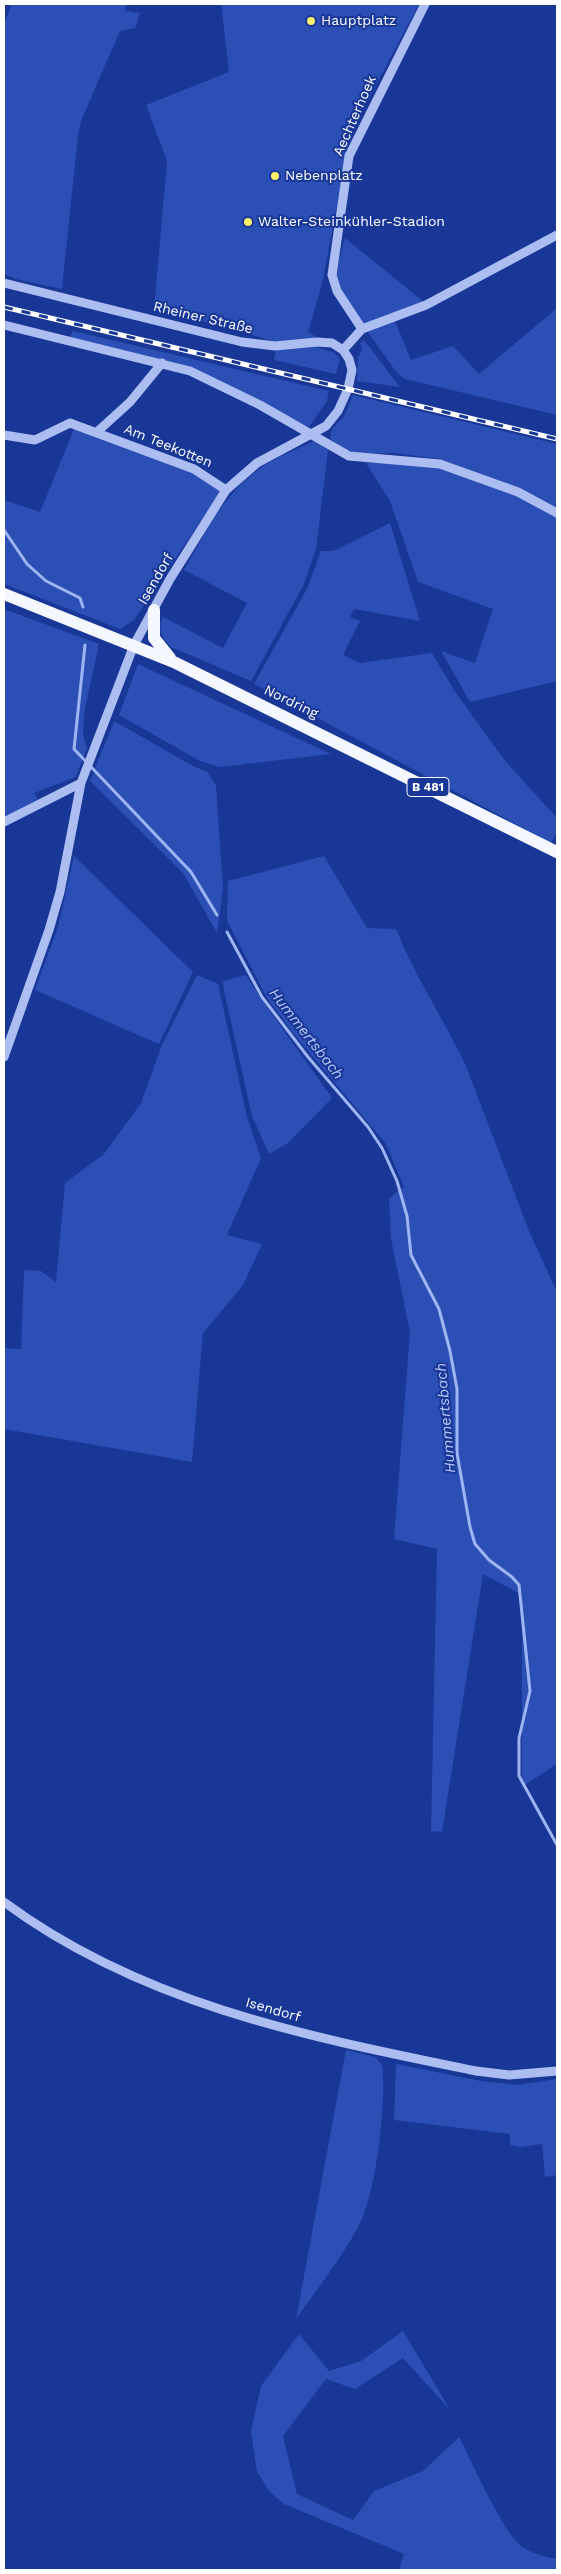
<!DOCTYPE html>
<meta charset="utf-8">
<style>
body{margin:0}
#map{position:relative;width:561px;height:2574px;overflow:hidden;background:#183797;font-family:"Work Sans",sans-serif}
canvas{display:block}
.frame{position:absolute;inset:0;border:5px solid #fff;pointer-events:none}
</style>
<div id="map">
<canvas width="561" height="2574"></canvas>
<div class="frame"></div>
</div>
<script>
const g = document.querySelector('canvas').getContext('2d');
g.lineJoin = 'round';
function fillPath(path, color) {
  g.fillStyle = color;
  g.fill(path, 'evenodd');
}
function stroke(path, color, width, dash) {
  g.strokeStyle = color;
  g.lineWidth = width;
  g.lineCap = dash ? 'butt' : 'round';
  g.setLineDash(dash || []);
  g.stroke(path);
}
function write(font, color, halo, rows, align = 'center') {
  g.font = font + ' "Work Sans",sans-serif';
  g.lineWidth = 4;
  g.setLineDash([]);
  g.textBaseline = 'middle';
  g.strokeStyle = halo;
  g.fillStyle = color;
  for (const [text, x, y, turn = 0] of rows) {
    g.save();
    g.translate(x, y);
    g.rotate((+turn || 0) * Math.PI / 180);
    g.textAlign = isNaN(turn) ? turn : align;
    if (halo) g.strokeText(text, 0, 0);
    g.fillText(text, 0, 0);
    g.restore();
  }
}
fillPath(new Path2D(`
 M12 4H127L125 11 140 13 135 28 120 31 81 121 78 135 62 289 16 279 4 274V24Z
 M221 4H419L359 117 349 143 322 284 308 332 315 336V347L333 352 340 359 336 374 274 360 277 343 232 328 154 310 167 161 146 105 229 72Z
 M345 238 424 302 363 325 341 290 335 274Z
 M557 308V415L405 379 397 373 367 331 395 321 411 360 453 346 479 374Z
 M73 331 329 391 327 401 309 427 190 369 70 338Z
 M364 340 400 387 357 381 358 357 362 350 360 343Z
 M353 395 557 444V509L521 489 440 459 394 453 358 454 344 449 330 439 332 429 344 416Z
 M74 429 192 472 221 491 134 620 120 629 4 584V500L40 512Z
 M314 441 328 450 316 549 303 586 251 681 171 647C162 638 157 629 163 617L223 648 247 603 184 570C203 537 221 500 250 476 268 460 293 451 314 441Z
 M400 462 439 466 517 495 557 516V681L470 702 441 651 475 663 493 609 418 582 390 501 366 463Z
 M390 523 420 621 354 609 350 617 360 621 343 655 360 663 432 653 454 690 505 761 557 818V831L551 843 254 684 308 587 321 551H333Z
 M4 609 99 644 84 713 83 734 87 748 76 777 34 793 38 799 4 818Z
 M138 664 331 754 220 767 200 761 119 715Z
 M114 721 193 766 208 772 216 786 223 888 217 933 183 873 90 781Z
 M74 856 193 972 159 1044 35 990 58 927Z
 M324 856 367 928 396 929C415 977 444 1019 466 1066L529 1231 557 1292V1764L522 1787V1595L483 1574 442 1832 431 1831 437 1549 394 1539 410 1332 391 1239 389 1198 404 1187 386 1144 294 1034 267 998 227 921 228 881Z
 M197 975 218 984 247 1117 261 1158 227 1235 262 1244 243 1285 203 1333 192 1462 4 1429V1348L21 1349 24 1270 41 1271 56 1282 65 1183 104 1154 141 1103 162 1045Z
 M246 975 260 997 332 1098 288 1143 269 1154 252 1116 224 991 223 981Z
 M346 2050 375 2057 382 2065C387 2101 376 2196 358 2227 341 2259 317 2289 296 2319Z
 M396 2064 481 2081 518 2085 557 2079V2175L545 2177 542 2144 520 2147 510 2145V2134L394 2120Z
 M403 2331 451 2411 403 2358 355 2389 326 2379 283 2436 297 2494 353 2520 374 2491 423 2471 459 2437C471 2460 505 2537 524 2548 534 2554 546 2557 557 2559V2570H399L404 2554 284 2504 269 2491 257 2472 251 2431 261 2386 299 2334 329 2371 361 2361Z`), '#2c4fb5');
stroke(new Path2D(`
 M4 530 27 564 46 581 80 598 83 607
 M85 645 74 749 191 872 217 915
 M227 932 262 997 308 1057 368 1127 382 1148 397 1181 407 1216 411 1255 439 1309 450 1351 457 1389V1453L470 1527 475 1544 489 1560 512 1577 519 1585 530 1691 519 1738V1776L557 1845`), '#9eb5f3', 3);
stroke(new Path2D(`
 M4 283 242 342 275 346 317 342 332 343 343 350 349 359 352 370 348 389 338 411 326 426 257 463 226 490 170 579 134 645 81 783 60 892 49 930 4 1057
 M4 325 190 371 260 405 349 456 440 464 518 492 557 513
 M362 329 337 291 332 275 349 156 425 4
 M343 350 362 329 426 305 557 235
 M97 432 130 402 162 363
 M4 435 35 440 70 423 194 469 226 490
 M4 822 81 783
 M4 1902C143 2005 310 2037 476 2071L509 2075 557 2071`), '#abbdf1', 9);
stroke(new Path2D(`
 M4 594 176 663 557 852
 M154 610V638L170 658`), '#f5f7ff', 12);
const rail = new Path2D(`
 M4 307 557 439`);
stroke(rail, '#fff', 5);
stroke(rail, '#183797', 3, [9]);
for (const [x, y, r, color] of [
 [311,21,5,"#fff16b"],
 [275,176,5,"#fff16b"],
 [248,222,5,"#fff16b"]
]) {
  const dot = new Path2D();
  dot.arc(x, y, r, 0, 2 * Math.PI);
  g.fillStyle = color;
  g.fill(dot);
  stroke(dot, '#183797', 2);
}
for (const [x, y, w] of [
 [428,787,42]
]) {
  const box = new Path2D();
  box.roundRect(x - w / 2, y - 9.5, w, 19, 4);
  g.fillStyle = '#183797';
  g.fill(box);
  stroke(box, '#fff', 1);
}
write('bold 12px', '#fff', null, [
 ["B 481",428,787]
]);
write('14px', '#fff', '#183797', [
 ["Hauptplatz",321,21],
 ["Nebenplatz",285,176],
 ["Walter-Steinkühler-Stadion",258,222]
], 'left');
write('14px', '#fff', '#183797', [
 ["Aechterhoek",355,116,-66],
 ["Rheiner Straße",203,318,13],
 ["Am Teekotten",168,446,22],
 ["Isendorf",156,579,-60],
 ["Nordring",291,702,26],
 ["Isendorf",273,2010,16]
]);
write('italic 15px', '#b7c8f7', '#183797', [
 ["Hummertsbach",306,1034,52],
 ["Hummertsbach",446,1418,-95]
]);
</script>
